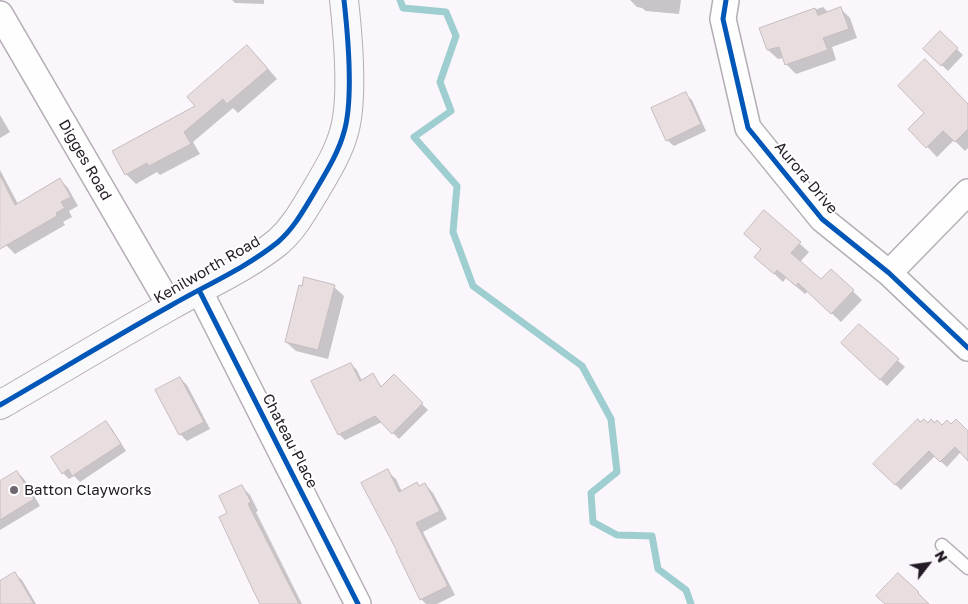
<!DOCTYPE html>
<style>
body{margin:0}
#map{position:relative;width:968px;height:604px;overflow:hidden;background:#faf6fb;font-family:"Golos Text",sans-serif}
canvas{display:block}
.north{position:absolute;left:903px;top:539px;width:50px;height:50px;-webkit-text-stroke:4px #fff;paint-order:stroke;rotate:60deg;font-size:14px;font-weight:700;line-height:20px;text-align:center;color:#241b26}
.north::after{content:'';display:block;margin:auto;width:18px;height:22px;background:#241b26;clip-path:polygon(50% 0,100% 100%,50% 72%,0 100%)}
</style>
<div id="map">
<canvas width="968" height="604"></canvas>
<div class="north">N</div>
</div>
<script>
const g = document.querySelector('canvas').getContext('2d');
g.lineJoin = 'round';
function fillPath(path, color) {
  g.fillStyle = color;
  g.fill(path, 'evenodd');
}
function stroke(path, color, width, dash) {
  g.strokeStyle = color;
  g.lineWidth = width;
  g.lineCap = dash ? 'butt' : 'round';
  g.setLineDash(dash || []);
  g.stroke(path);
}
function write(font, color, halo, rows, align = 'center') {
  g.font = font + ' "Golos Text",sans-serif';
  g.lineWidth = 4;
  g.setLineDash([]);
  g.textBaseline = 'middle';
  g.strokeStyle = halo;
  g.fillStyle = color;
  for (const [text, x, y, turn = 0] of rows) {
    g.save();
    g.translate(x, y);
    g.rotate((+turn || 0) * Math.PI / 180);
    g.textAlign = isNaN(turn) ? turn : align;
    if (halo) g.strokeText(text, 0, 0);
    g.fillText(text, 0, 0);
    g.restore();
  }
}
fillPath(new Path2D(`
 M232 0H264V4L235 3Z
 M630 0H681L679 14 646 11 642 8 637 7Z
 M823 7 829 13 841 9 850 18 857 38 832 47 836 60 796 74 786 64 784 58 778 59 768 50 760 29Z
 M940 33 963 55 948 71 925 49Z
 M257 56 277 79 238 113 233 108 193 142 200 154 160 175 157 172 136 184 126 174Z
 M685 94 692 100 706 131 674 146 667 140Z
 M968 105V148L965 151 954 140 937 157 910 129 926 113Z
 M0 115 10 132 0 138Z
 M0 170 18 204 60 180 68 188 78 206 69 211 72 217 63 222 65 225 15 254 6 245 0 234Z
 M764 212 809 252 800 262 822 281 831 270 862 300 841 322 808 291 805 294 786 278 783 282 756 257 762 250 745 234Z
 M334 287 344 296 328 359 296 351 286 342Z
 M859 325 905 367 887 386 842 343Z
 M351 364 357 370 362 381 373 375 382 387 394 376 428 410 399 439 382 422 345 440 339 434Z
 M180 378 187 385 210 429 187 441 180 434 157 390Z
 M106 423 112 429 126 451 80 482 74 476 69 479 63 473Z
 M920 424 968 433V444L947 467 935 456 901 490 875 464Z
 M387 471 396 479 402 492 417 484 420 487 425 484 433 493 447 519 423 532 455 595 437 604H426L421 599 397 552Z
 M17 472 24 479 40 506 0 530V482Z
 M242 487 250 495 258 511 256 512 302 604H262L229 514Z
 M15 574 22 580 36 604H4L0 598V583Z`), '#0003');
stroke(new Path2D(`
 M400 0 403 8 446 12 456 36 440 82 451 111 414 137 457 186 453 232 473 286 582 366 611 419 617 472 591 493 593 522 617 535 652 536 658 569 686 590 691 604`), '#9eced0', 7);
const building = new Path2D(`
 M841 7 849 29 823 38 828 50 785 65 779 47 767 50 759 28 815 8 818 15Z
 M940 31 958 48 941 66 923 49Z
 M247 45 268 69 227 104 223 99 184 132 191 144 149 166 147 163 125 175 112 151 195 106 187 97Z
 M925 59 968 104V129L955 142 943 131 926 148 908 129 924 113 898 86Z
 M686 92 701 124 666 141 651 108Z
 M0 175 15 205 60 178 71 197 61 202 65 208 56 213 57 216 0 249Z
 M764 210 801 242 791 253 821 279 831 269 854 290 831 314 798 283 796 286 777 270 774 274 754 257 761 249 744 234Z
 M304 277 335 285 318 350 285 342 299 285 302 286Z
 M859 324 899 359 880 380 841 343Z
 M351 363 360 381 373 373 381 387 394 374 423 403 392 434 375 416 338 435 311 381Z
 M180 377 204 422 179 435 155 390Z
 M918 419 920 422 924 419 928 423 931 419 935 423 937 420 942 425 947 420 951 424 956 419 968 431V461L955 447 940 462 929 451 895 485 873 464Z
 M106 421 121 444 72 476 68 469 62 474 51 457Z
 M388 469 399 492 417 482 419 486 425 483 440 511 416 523 448 586 420 600 396 551H397L361 483Z
 M17 471 34 499 0 520V481Z
 M242 485 251 502 248 504 299 604H260L253 590 219 517 227 513 219 496Z
 M15 572 34 604H0V581Z
 M898 573 919 592 918 593 929 604H885L876 596Z`);
fillPath(building, '#e9dedf');
stroke(building, '#c5bcbe', 1);
const lane = new Path2D(`
 M942 545 968 568`);
const street = new Path2D(`
 M726 0 723 19 748 128 822 219 889 273 968 348
 M0 14 170 306
 M889 273 968 192
 M199 290 358 604`);
const secondary = new Path2D(`
 M0 405C57 372 113 338 170 306 206 285 246 268 278 242 294 228 303 211 314 193 325 174 338 154 344 132 354 98 348 36 344 0`);
stroke(lane, '#b4aeb5', 15);
stroke(street, '#b4aeb5', 28);
stroke(secondary, '#b4aeb5', 30);
stroke(lane, '#fefefe', 12);
stroke(street, '#fefefe', 25);
stroke(secondary, '#f9f9fb', 28);
stroke(new Path2D(`
 M726 0 723 19 748 128 822 219 889 273 968 348
 M199 290 358 604
 M0 405C57 372 113 338 170 306 206 285 246 268 278 242 294 228 303 211 314 193 325 174 338 154 344 132 354 98 348 36 344 0`), '#0057b8', 5);
for (const [x, y, r, color] of [
 [14,490,5,"#6f6871"]
]) {
  const dot = new Path2D();
  dot.arc(x, y, r, 0, 2 * Math.PI);
  g.fillStyle = color;
  g.fill(dot);
  stroke(dot, '#fff', 2);
}
write('15px', '#241b26', '#fff', [
 ["Digges Road",85,160,60],
 ["Aurora Drive",806,178,50],
 ["Kenilworth Road",207,270,-30],
 ["Chateau Place",290,441,63]
]);
write('15px', '#241b26', '#fff', [
 ["Batton Clayworks",24,490]
], 'left');
</script>
